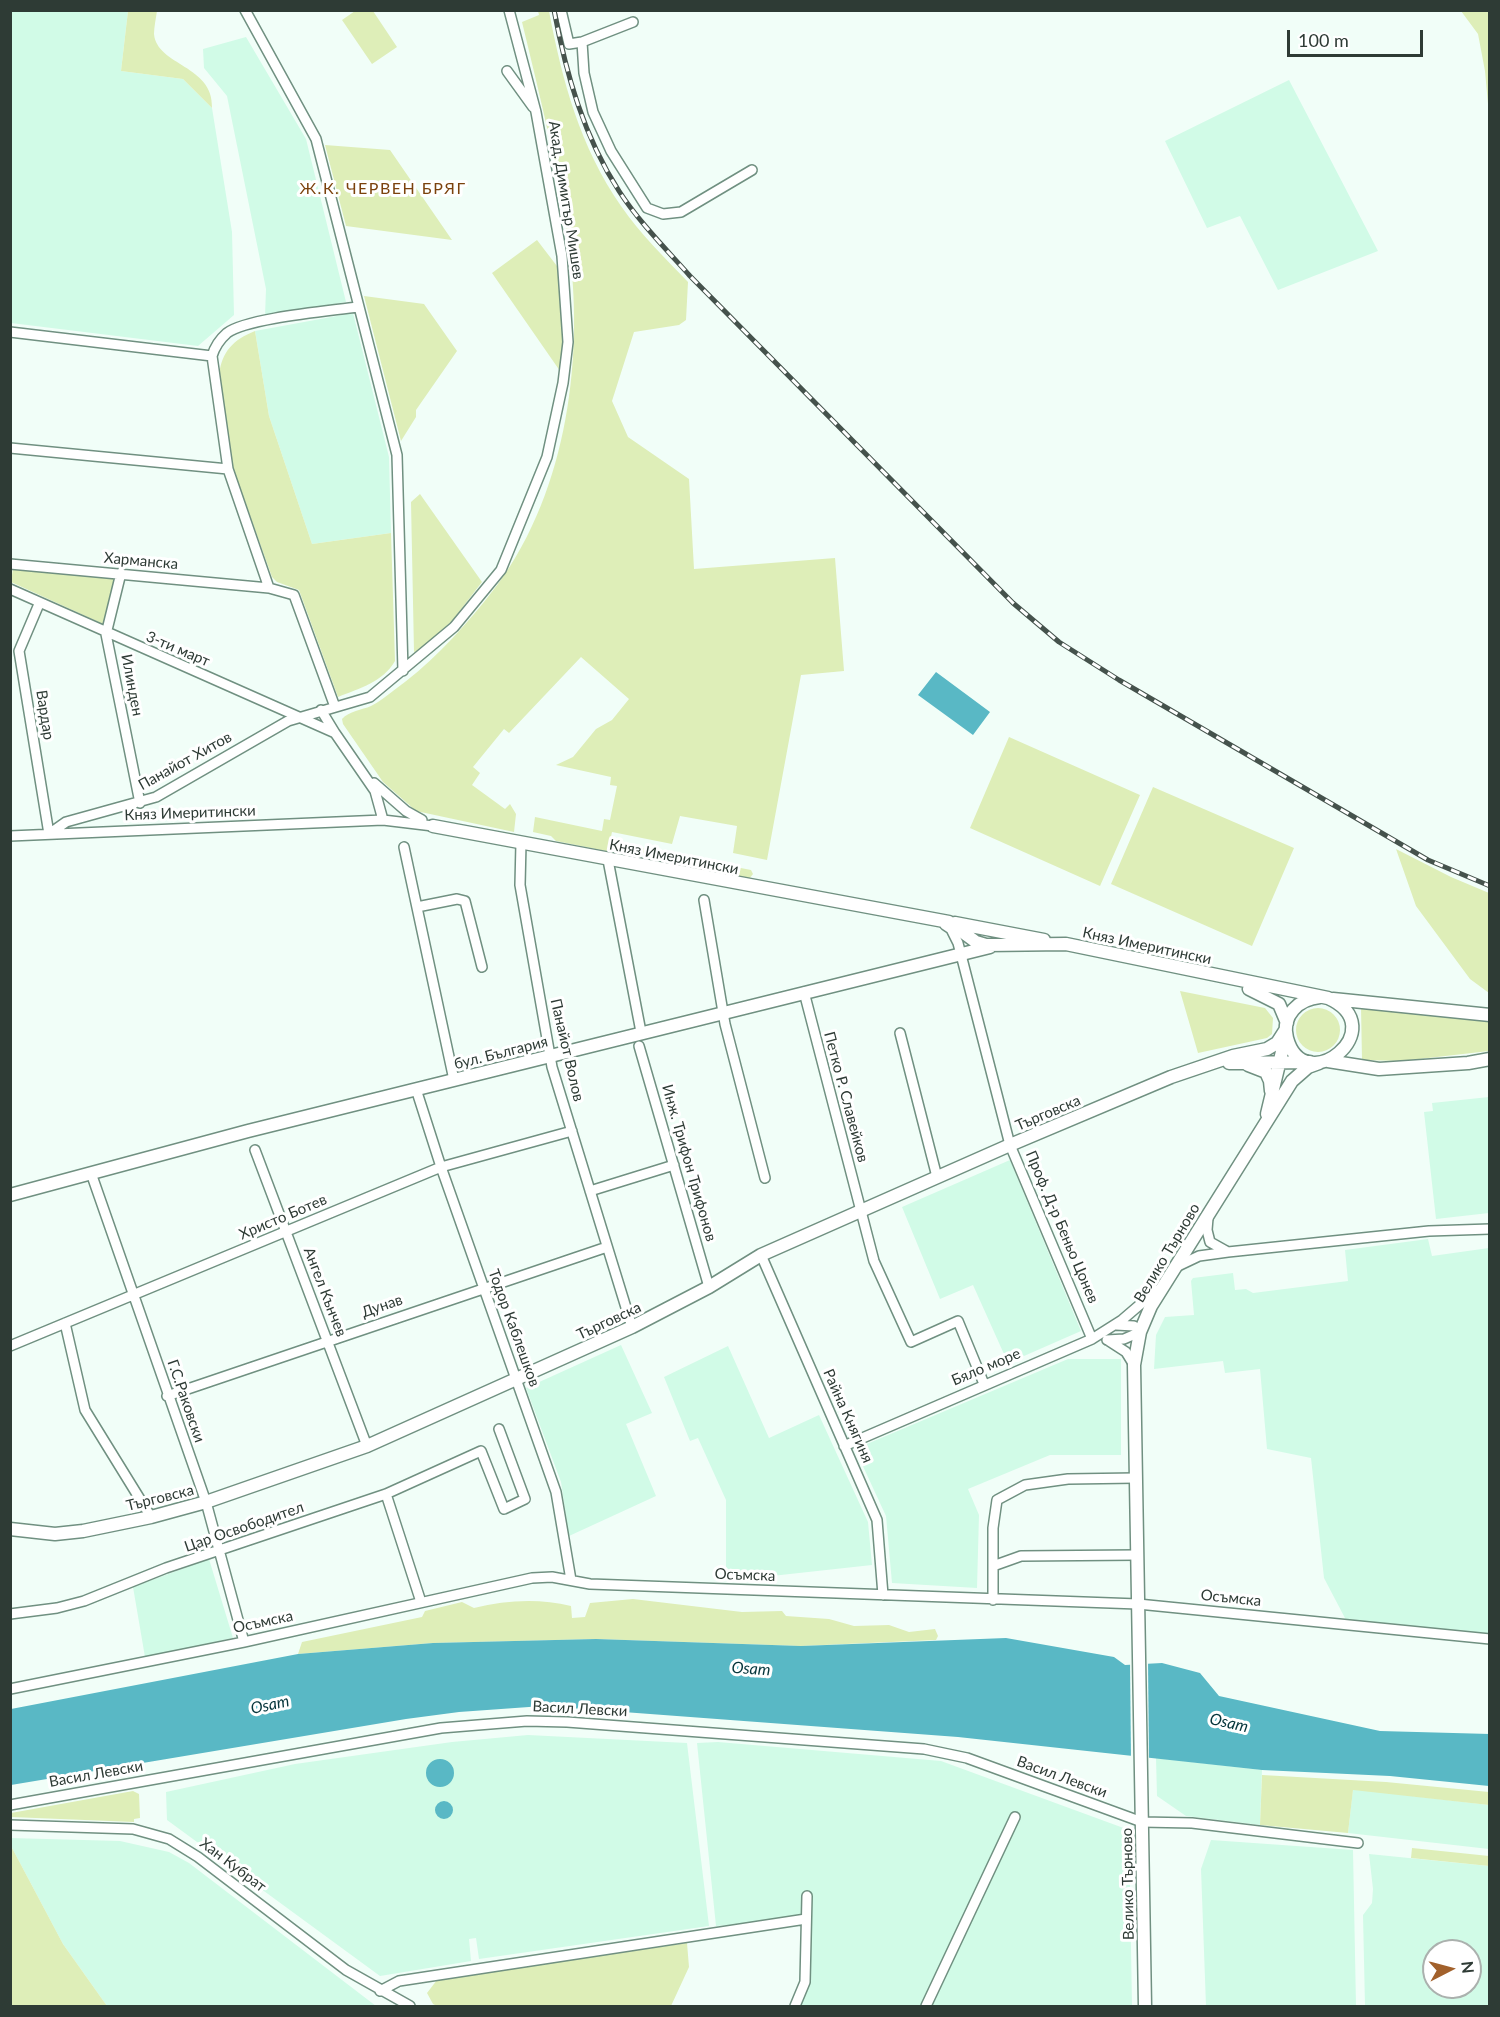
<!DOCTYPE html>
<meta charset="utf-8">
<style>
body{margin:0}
#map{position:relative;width:1500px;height:2017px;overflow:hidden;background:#f1fef8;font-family:Lato,sans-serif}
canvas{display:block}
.frame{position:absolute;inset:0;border:12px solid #2e3b35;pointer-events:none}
.north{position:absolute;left:1422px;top:1939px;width:60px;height:60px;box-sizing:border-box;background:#fff;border:2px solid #abb1ae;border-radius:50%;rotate:84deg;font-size:16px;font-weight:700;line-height:24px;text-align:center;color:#2e3b35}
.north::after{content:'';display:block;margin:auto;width:21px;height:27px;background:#a2612c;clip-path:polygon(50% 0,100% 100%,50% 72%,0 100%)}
.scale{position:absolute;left:1287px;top:30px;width:136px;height:27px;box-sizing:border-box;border:3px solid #2e3b35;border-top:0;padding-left:8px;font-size:18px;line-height:21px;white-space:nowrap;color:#2e3b35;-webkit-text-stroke:4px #fff;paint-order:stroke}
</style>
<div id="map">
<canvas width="1500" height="2017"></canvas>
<div class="frame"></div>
<div class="north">N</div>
<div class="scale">100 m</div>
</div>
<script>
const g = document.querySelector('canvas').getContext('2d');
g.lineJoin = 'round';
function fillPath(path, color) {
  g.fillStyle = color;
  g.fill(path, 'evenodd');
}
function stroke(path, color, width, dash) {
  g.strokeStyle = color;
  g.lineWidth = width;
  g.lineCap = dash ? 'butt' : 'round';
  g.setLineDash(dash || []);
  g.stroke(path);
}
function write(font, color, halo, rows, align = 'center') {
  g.font = font + ' Lato,sans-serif';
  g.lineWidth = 6;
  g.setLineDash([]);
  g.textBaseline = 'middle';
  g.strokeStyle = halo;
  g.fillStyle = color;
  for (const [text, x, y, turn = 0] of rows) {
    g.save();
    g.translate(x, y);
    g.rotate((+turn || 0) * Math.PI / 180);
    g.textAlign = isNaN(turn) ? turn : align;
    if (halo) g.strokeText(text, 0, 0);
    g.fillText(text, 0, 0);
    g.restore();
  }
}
fillPath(new Path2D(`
 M11 11H128L121 71 183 79 212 108 232 232 234 315 198 346 11 323Z
 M246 37 306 139 346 302 265 316 266 289 227 96 204 68 203 49Z
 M1289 80 1378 251 1278 290 1240 216 1207 228 1165 141Z
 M353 313 389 457 391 533 312 544 269 416 255 331Z
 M1489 1097V1213L1436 1219 1424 1112 1433 1111 1432 1103Z
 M1010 1160 1081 1331 1008 1363 973 1285 940 1299 902 1207Z
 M1428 1239 1432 1256 1489 1248V1634L1346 1620 1324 1578 1311 1458 1267 1449 1260 1369 1225 1373 1223 1361 1154 1369 1156 1335 1165 1317 1194 1315 1191 1281 1193 1278 1233 1273 1235 1290 1246 1289 1253 1293 1348 1281 1345 1250Z
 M621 1345 652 1413 626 1424 656 1496 569 1536 561 1482 526 1388Z
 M728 1346 769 1438 819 1415 868 1522 872 1565 726 1581V1500L698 1438 690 1441 664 1377Z
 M1068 1359H1121V1455H1050L968 1489 979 1515 977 1588 892 1583 886 1516 855 1449Z
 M209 1559 233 1638 145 1657 133 1587Z
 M528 1735 687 1743 709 1926 479 1959 476 1938 469 1939 471 1961 380 1976 167 1820 166 1792 295 1764 452 1742Z
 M718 1742 941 1761 1129 1830 1132 2006H801L810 1982V1919L716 1926 697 1743Z
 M1156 1758 1262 1770 1260 1825 1186 1816 1157 1796Z
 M1353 1789 1489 1805V1849L1348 1833Z
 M10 1838 120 1841 169 1852 189 1863 376 2006H107L63 1944 11 1846Z
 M1211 1840 1353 1850 1356 2006H1206L1201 1869Z
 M1369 1854 1489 1866V2006H1365L1363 1915 1372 1903 1373 1889ZM1434 1951H1470V1987H1434Z`), '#d1fbe7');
fillPath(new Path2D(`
 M128 11H157C156 18 154 27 154 34 157 66 214 65 212 108L183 79 121 71Z
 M355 11H373L397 47 372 64 342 20Z
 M538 11H549C562 80 580 147 621 206 640 234 665 258 688 282L686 320 679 325 634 332 612 401 628 437 689 479 694 569 835 558 844 671 801 675 767 860 733 853 737 826 680 816 672 844 612 832 610 841 656 851 652 855 613 847 611 852 556 841 551 836 533 832 535 817 602 831 604 819 610 820 617 786 610 785 611 777 556 765 573 757 596 729 612 720 629 699 581 657 509 733 504 729 473 767 480 773 472 785 505 809 510 804 516 814 514 832 416 811 383 782 343 724 342 719C349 711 362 710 371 706 379 702 386 696 393 691 427 667 458 634 484 602 561 511 583 378 571 263 562 183 541 101 522 22L539 15Z
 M1461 11H1489V115L1485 71 1478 34Z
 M325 145 390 150 452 240 346 226Z
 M537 240 560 270 563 345 560 371 492 273Z
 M364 296 424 304 457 351 416 410V417L401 441Z
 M255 331 269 416 312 544 391 533 395 661C383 682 360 688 338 697L299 590 277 582 272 577 233 468 219 375C222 351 233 340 255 331Z
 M420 494 482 582 452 621 419 651 414 652 411 502Z
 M13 568 115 577 103 624 11 582Z
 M1009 737 1140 795 1100 886 970 828Z
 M1153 787 1294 848 1252 946 1111 884Z
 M1396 849 1451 877 1489 893V993L1470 979 1416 906Z
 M674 855 751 870 753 874 749 879 671 863 668 858Z
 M1180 991 1265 1008 1273 1018 1272 1034 1267 1038 1198 1053Z
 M1361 1007 1489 1021V1051L1402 1061 1362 1060Z
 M1296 1030a22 22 0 1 1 44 0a22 22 0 1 1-44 0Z
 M633 1599 742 1612 782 1611 786 1616 829 1619 854 1626 889 1625 909 1632 935 1629 938 1636 936 1640 801 1646 596 1639 433 1643 298 1654 302 1642 422 1617 425 1611 462 1602 474 1608C506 1600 539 1598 571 1606L572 1618 585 1617 590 1603Z
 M1262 1775 1386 1782 1489 1792V1805L1353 1790 1348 1833 1260 1825Z
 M133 1791 139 1794 140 1818 134 1819V1822L11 1817V1813Z
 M11 1846 63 1944 107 2006H11Z
 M1412 1848 1489 1856V1866L1411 1858Z
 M687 1943 689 1967 671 2006H437L433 2004 427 1993 437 1980Z`), '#deeeb8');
fillPath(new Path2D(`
 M936 672 990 712 973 735 918 695Z
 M1006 1638 1114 1657 1125 1665 1162 1663 1200 1673 1219 1696 1380 1731 1490 1734 1489 1786 1390 1776 1262 1770 958 1737 543 1706 459 1712 406 1719 11 1785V1709L298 1654 433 1643 596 1639 801 1646Z
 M426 1773a14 14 0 1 1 28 0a14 14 0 1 1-28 0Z
 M435 1810a9 9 0 1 1 18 0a9 9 0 1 1-18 0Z`), '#59b8c5');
fillPath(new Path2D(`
 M1148 1660 1149 1761 1131 1759 1130 1661Z`), '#f1fef8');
const minor = new Path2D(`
 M245 10 316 139 397 455 403 671
 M561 10 569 44 582 42 633 22
 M582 42 584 73 593 112 611 151 647 208 663 214 681 212 752 170
 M507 71 533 107
 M10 332 212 356
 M10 448 228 469
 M10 564 269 588
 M121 573 106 634 140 803
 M10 589 335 733 375 791 383 820
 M39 604 19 651 49 834 66 822 156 797 288 721 370 697 454 627 501 570 547 457 563 383 568 342 562 256 536 112 509 10
 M335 707 294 595 269 588 228 469 212 356C215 346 219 340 227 333 247 318 329 311 357 307
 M321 710 335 733
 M374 783 406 811 422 820
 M10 836 383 820 433 826
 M521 843 520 885 552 1067 632 1327
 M404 847 454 1080
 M608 860 641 1032
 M704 900 725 1024 765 1178
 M417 907 457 899 465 901 482 967
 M945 925 951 929 958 943 1010 1145 1092 1339
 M804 992 874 1261 911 1342 958 1321 984 1384
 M900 1033 937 1177
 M639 1046 709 1287
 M416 1089 441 1167 556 1492 571 1580
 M255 1150 367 1446
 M91 1173 206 1502 244 1642
 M590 1191 674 1165
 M1208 1218 1207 1230 1210 1242 1226 1251
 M761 1255 877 1520 883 1595
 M1178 1266 1199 1256 1228 1252 1429 1231 1490 1229
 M65 1323 85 1410 151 1517
 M1107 1340 1124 1339 1140 1332 1134 1326 1116 1325
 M1109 1341 1126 1352 1134 1365
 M10 1346 441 1167 572 1131
 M167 1396 607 1247
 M844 1446 1092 1339 1122 1320 1157 1290
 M386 1494 421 1602
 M993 1566 1021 1556 1137 1555
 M993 1600V1528L997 1500 1025 1485 1068 1479 1136 1478
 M10 1614 57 1608 84 1601 166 1568 386 1494 481 1451 504 1509 525 1499 499 1429
 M10 1689 244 1642 532 1578 552 1577 590 1584 1138 1604 1490 1639
 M10 1805 441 1728 527 1721 567 1722 924 1749 967 1758 1142 1822 1192 1823 1358 1843
 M10 1825 133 1829 169 1839 198 1857 346 1970 410 2006
 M380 1991 399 1981 806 1919
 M795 2006 805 1982 807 1896
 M926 2006 1015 1817`);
const tertiary = new Path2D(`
 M433 826 949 922 976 942 986 945 1066 944 1328 998C1395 1028 1304 1101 1287 1038 1281 1015 1299 999 1320 997
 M955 923 1044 940
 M1249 989 1279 1004 1287 1023
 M1333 999 1490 1015
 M1328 1061 1379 1069 1468 1063 1490 1059
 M1229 1063 1310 1062
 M1248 1065 1266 1072 1270 1081 1271 1091
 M1267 1114 1286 1035
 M10 1195 248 1131 990 947
 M10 1529 55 1534 83 1531 151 1517 206 1502 367 1446 632 1327 709 1287 761 1255 1010 1145 1171 1077 1233 1056 1267 1049 1277 1043 1286 1029
 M1145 2006 1134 1365 1140 1332 1151 1306 1292 1081 1308 1067 1319 1063`);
stroke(minor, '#709081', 12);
stroke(tertiary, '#709081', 15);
stroke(minor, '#fff', 9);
stroke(tertiary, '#fff', 12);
const rail = new Path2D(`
 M554 10C566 74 584 137 619 191 639 222 666 249 690 276L1013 603 1059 642 1119 680 1428 860 1490 886`);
stroke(rail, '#45524c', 5);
stroke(rail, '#fff', 3, [9]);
write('15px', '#2e3b35', '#fff', [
 ["Акад. Димитър Мишев",566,200,81],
 ["Харманска",141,561,5],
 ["3-ти март",178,649,23],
 ["Илинден",132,685,79],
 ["Вардар",45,715,81],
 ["Панайот Хитов",185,761,-29],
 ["Княз Имеритински",190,813,-2],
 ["Княз Имеритински",674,857,11],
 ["Княз Имеритински",1147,946,12],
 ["Панайот Волов",567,1050,77],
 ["бул. България",501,1053,-14],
 ["Петко Р. Славейков",846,1097,75],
 ["Търговска",1048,1113,-23],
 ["Инж. Трифон Трифонов",689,1163,74],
 ["Христо Ботев",283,1217,-23],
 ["Проф. Д-р Беньо Цонев",1062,1227,67],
 ["Велико Търново",1167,1253,-59],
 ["Ангел Кънчев",325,1292,69],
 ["Дунав",382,1306,-19],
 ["Търговска",609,1321,-25],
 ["Тодор Каблешков",514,1328,70],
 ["Бяло море",986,1367,-23],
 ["Г.С.Раковски",186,1401,71],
 ["Райна Княгиня",848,1416,66],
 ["Търговска",160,1498,-14],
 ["Цар Освободител",244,1527,-19],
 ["Осъмска",745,1575,2],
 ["Осъмска",1231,1598,6],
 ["Осъмска",263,1622,-12],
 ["Васил Левски",580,1709,3],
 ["Васил Левски",96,1774,-10],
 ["Васил Левски",1062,1777,20],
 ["Хан Кубрат",233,1865,37],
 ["Велико Търново",1128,1884,-91]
]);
g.letterSpacing = '1.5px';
write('16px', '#7b420d', '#fff', [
 ["Ж.К. ЧЕРВЕН БРЯГ",383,189]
]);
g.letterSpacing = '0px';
write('italic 16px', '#05353b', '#fff', [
 ["Osam",751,1669,4],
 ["Osam",270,1705,-12],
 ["Osam",1229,1723,13]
]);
</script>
